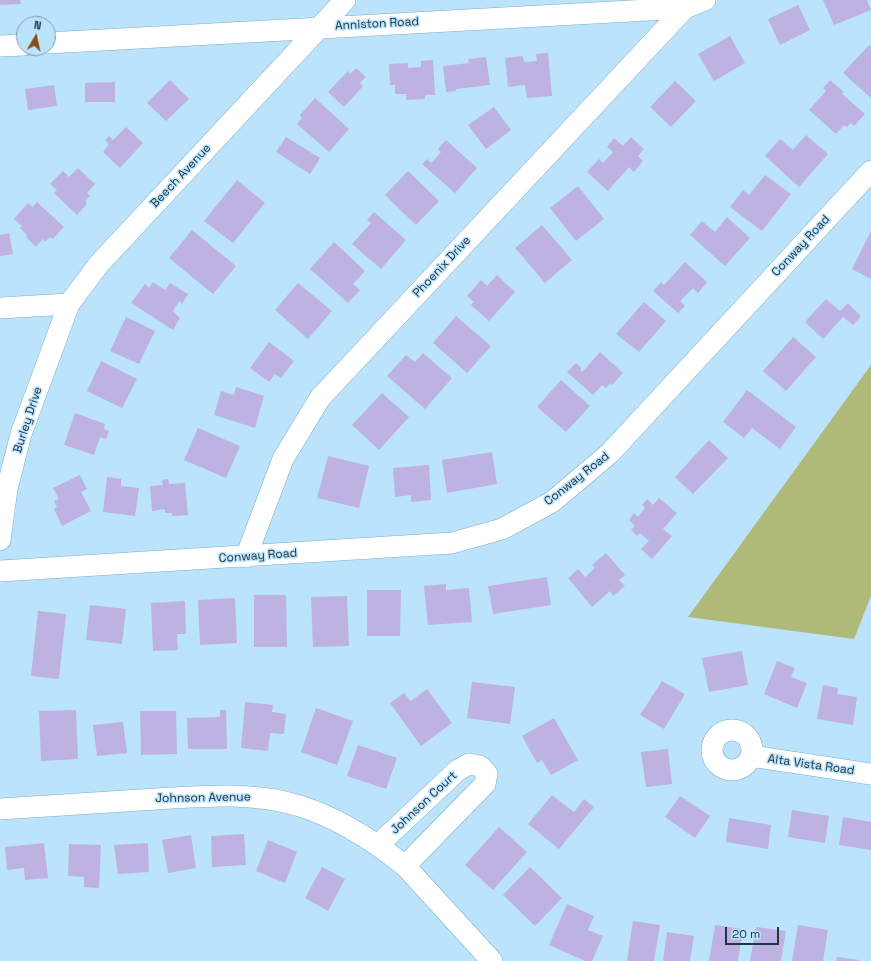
<!DOCTYPE html>
<style>
body{margin:0}
#map{position:relative;width:871px;height:961px;overflow:hidden;background:#bbe3fc;font-family:"Space Grotesk",sans-serif}
canvas{display:block}
.north{position:absolute;left:16px;top:16px;width:40px;height:40px;box-sizing:border-box;background:#bbe3fc;border:1px solid #7e9eb2;border-radius:50%;rotate:9deg;font-size:11px;font-weight:700;line-height:16px;text-align:center;color:#223642}
.north::after{content:'';display:block;margin:auto;width:14px;height:18px;background:#8b4c14;clip-path:polygon(50% 0,100% 100%,50% 72%,0 100%)}
.scale{position:absolute;left:725px;top:927px;width:54px;height:18px;box-sizing:border-box;border:2px solid #223642;border-top:0;padding-left:5px;font-size:12px;line-height:14px;white-space:nowrap;color:#223642;-webkit-text-stroke:3px #bbe3fc;paint-order:stroke}
</style>
<div id="map">
<canvas width="871" height="961"></canvas>
<div class="north">N</div>
<div class="scale">20 m</div>
</div>
<script>
const g = document.querySelector('canvas').getContext('2d');
g.lineJoin = 'round';
function fillPath(path, color) {
  g.fillStyle = color;
  g.fill(path, 'evenodd');
}
function stroke(path, color, width, dash) {
  g.strokeStyle = color;
  g.lineWidth = width;
  g.lineCap = dash ? 'butt' : 'round';
  g.setLineDash(dash || []);
  g.stroke(path);
}
function write(font, color, halo, rows, align = 'center') {
  g.font = font + ' "Space Grotesk",sans-serif';
  g.lineWidth = 3;
  g.setLineDash([]);
  g.textBaseline = 'middle';
  g.strokeStyle = halo;
  g.fillStyle = color;
  for (const [text, x, y, turn = 0] of rows) {
    g.save();
    g.translate(x, y);
    g.rotate((+turn || 0) * Math.PI / 180);
    g.textAlign = isNaN(turn) ? turn : align;
    if (halo) g.strokeText(text, 0, 0);
    g.fillText(text, 0, 0);
    g.restore();
  }
}
fillPath(new Path2D(`
 M871 365V596L854 639 688 617Z`), '#afba79');
fillPath(new Path2D(`
 M0 0H20L21 4 0 5Z
 M823 0H867L871 10 834 25Z
 M798 5 810 30 780 45 768 19Z
 M730 36 745 63 714 81 698 54Z
 M869 45 871 47V98L843 73Z
 M548 53 552 96 527 98 525 85 508 87 505 58 523 56 524 62 537 61 536 54Z
 M486 57 490 85 456 89V91L446 92 443 66 469 63 468 59Z
 M433 60 435 95H425V99L406 100V94H395V85H390L389 64 408 63V68L421 67V61Z
 M356 68 366 77 360 83 363 86 344 107 328 92 348 71 350 74Z
 M170 80 189 99 166 121 147 103Z
 M830 80 844 92 842 94 865 114 854 126 851 123 847 127 844 125 836 134 809 110 826 91 823 88Z
 M675 81 696 101 671 127 650 107Z
 M115 82V102H85V83Z
 M54 85 57 106 28 110 25 89Z
 M315 98 349 129 329 152 297 124 302 118 300 115Z
 M494 107 511 130 486 149 468 125Z
 M126 127 143 143 120 168 103 152 109 144 105 140 109 136 113 140Z
 M806 135 828 154 799 187 765 156 780 139 793 150Z
 M286 137 320 158 310 174 276 152Z
 M631 137 644 149 638 156 643 161 634 172 629 167 608 191 587 172 599 159 603 163 613 152 607 147 614 138 623 146Z
 M446 140 477 168 455 193 422 164 427 159 431 163 441 152 438 149Z
 M78 168 95 184 87 193 90 196 85 201 87 204 77 215 54 193 57 190 50 184 63 171 69 177Z
 M408 171 439 201 416 225 385 195Z
 M765 175 791 194 762 231 730 207 743 190 749 195Z
 M237 180 265 203 233 243 204 221Z
 M578 186 604 219 576 241 550 208Z
 M37 202 64 227 53 239 50 237 45 242 43 239 36 247 26 237 27 235 20 228 22 226 14 219 28 203 32 207Z
 M374 212 406 240 381 269 352 244 371 223 367 220Z
 M727 217 750 238 725 266 690 235 702 221 715 232Z
 M542 225 572 260 545 283 515 248Z
 M192 230 236 266 213 294 169 258Z
 M871 231V279L852 269Z
 M9 233 13 254 0 256V235Z
 M334 242 365 271 353 284 360 290 348 303 310 269Z
 M685 262 707 282 698 293 693 288 680 301 685 306 678 313 653 291 661 282 664 285Z
 M497 275 515 292 489 321 471 305 474 302 467 296 481 280 487 286Z
 M153 282 165 290 170 283 188 294 182 304 179 301 173 311 180 318 173 330 131 303 145 284 149 288Z
 M298 283 332 311 308 339 275 310Z
 M826 299 840 311 848 303 861 316 853 325 843 317 823 339 805 322Z
 M644 302 666 321 639 352 616 334Z
 M456 316 491 346 467 373 433 343Z
 M126 317 155 331 139 364 110 351Z
 M793 337 816 357 786 391 763 371Z
 M269 342 294 361 281 378 275 374 269 382 250 368Z
 M600 352 623 373 612 385 610 383 606 388 602 385 593 395 567 372 576 363 582 368 580 369 582 372Z
 M423 353 452 378 425 409 387 376 406 355 415 362Z
 M101 361 137 379 122 408 87 391Z
 M561 380 590 406 566 432 537 407Z
 M236 387 264 396 255 428 214 415 221 391 234 395Z
 M747 390 796 427 780 449 752 428 744 438 723 422Z
 M382 393 409 417 379 450 352 425Z
 M75 413 105 424 104 429 109 431 106 439 100 437 94 455 64 445Z
 M198 428 240 446 226 478 184 460Z
 M709 440 728 458 693 494 675 477Z
 M492 452 497 484 447 493 442 460Z
 M328 456 369 466 359 508 317 498Z
 M429 465 431 500 411 502V495L395 497 393 468Z
 M80 475 87 489 81 492 91 511 62 526 54 509 57 507 54 501 59 499 53 488Z
 M107 477 121 479V486L139 488 135 516 103 512Z
 M168 479 169 484 185 483 188 515 172 516V513H165V509L152 511 150 486 163 485 162 480Z
 M659 498 677 513 663 529 672 536 652 559 641 549 649 541 640 533 637 536 631 530 635 526 629 520 634 513 638 517 645 508 642 505 647 499 653 505Z
 M606 553 625 575 619 580 625 586 613 596 610 591 592 607 568 578 578 569 585 577 595 568 592 565Z
 M547 577 551 605 493 614 488 586Z
 M446 584V590L469 588 472 622 428 625 424 586Z
 M367 590H401L400 636H367Z
 M254 595H286L287 647H254Z
 M347 596 349 646 313 647 311 597Z
 M235 598 237 643 200 645 198 600Z
 M185 601 186 634H177L178 650 153 651 151 603Z
 M90 605 126 609 122 644 86 640Z
 M38 611 66 614 59 679 31 676Z
 M742 651 748 685 709 692 702 658Z
 M777 661 795 668 791 677 807 683 797 708 764 694Z
 M662 681 685 694 664 729 640 715Z
 M472 682 515 687 510 724 467 718Z
 M823 685 838 688 837 694 857 697 853 725 817 719Z
 M427 689 452 723 421 746 390 703 404 693 411 701Z
 M245 702 273 705 272 712 286 714 284 734 270 733 268 751 241 748Z
 M316 708 353 721 337 765 301 752Z
 M76 710 78 759 41 761 39 711Z
 M220 710H226L227 749H188L187 718 220 717Z
 M140 711H176L177 754 141 755Z
 M554 718 578 760 551 775 542 760 537 763 522 736Z
 M123 722 127 753 97 756 93 725Z
 M358 745 397 758 386 789 347 776Z
 M668 749 672 784 646 787 641 752Z
 M552 795 574 812 584 799 594 807 559 849 528 824Z
 M680 796 710 816 695 838 665 817Z
 M792 810 829 816 825 843 788 837Z
 M843 817 871 822V850L839 845Z
 M729 818 771 825 768 849 726 842Z
 M499 827 527 852 493 890 465 865Z
 M244 834 246 865 212 867 211 836Z
 M191 835 196 868 168 873 162 840Z
 M268 840 297 852 285 883 256 871Z
 M44 843 48 878 25 880 24 868 7 870 5 847Z
 M148 843 149 872 118 874 114 845Z
 M69 844 101 845 99 888 84 887V877L68 876Z
 M322 867 345 879 328 911 305 898Z
 M530 867 562 898 535 926 503 895Z
 M567 904 594 916 588 930 603 936 592 961H585L549 945Z
 M633 921 660 925 654 961H627Z
 M715 925 743 929 738 961H709Z
 M798 925 828 930 823 961H792Z
 M756 927 786 931 781 961H750Z
 M667 932 694 936 690 961H663Z
 M837 957 859 960V961H836Z`), '#beb2e2');
const street = new Path2D(`
 M48 43 685 8 705 0
 M0 46 24 45
 M0 308 69 304
 M0 540 7 489 21 434 69 304 99 264 345 0
 M246 557 283 459 320 398 685 8
 M0 571 452 543 502 529 552 502 610 453 871 171
 M712 750a20 20 0 1 1 40 0a20 20 0 1 1-40 0Z
 M751 756 871 774
 M0 809C47 806 93 803 140 800 193 797 248 790 300 806 338 818 374 841 405 866L492 961
 M378 845 458 770 469 764 480 766 487 774 485 784 405 866`);
stroke(street, '#7cacca', 22);
stroke(street, '#fff', 21);
write('12px', '#223642', '#bbe3fc', [
 ["Anniston Road",377,24,-3],
 ["Beech Avenue",181,176,-47],
 ["Conway Road",801,246,-47],
 ["Phoenix Drive",442,267,-47],
 ["Burley Drive",28,420,-72],
 ["Conway Road",577,479,-38],
 ["Conway Road",258,556,-4],
 ["Alta Vista Road",811,765,8],
 ["Johnson Avenue",203,798,-1],
 ["Johnson Court",424,803,-43]
]);
</script>
